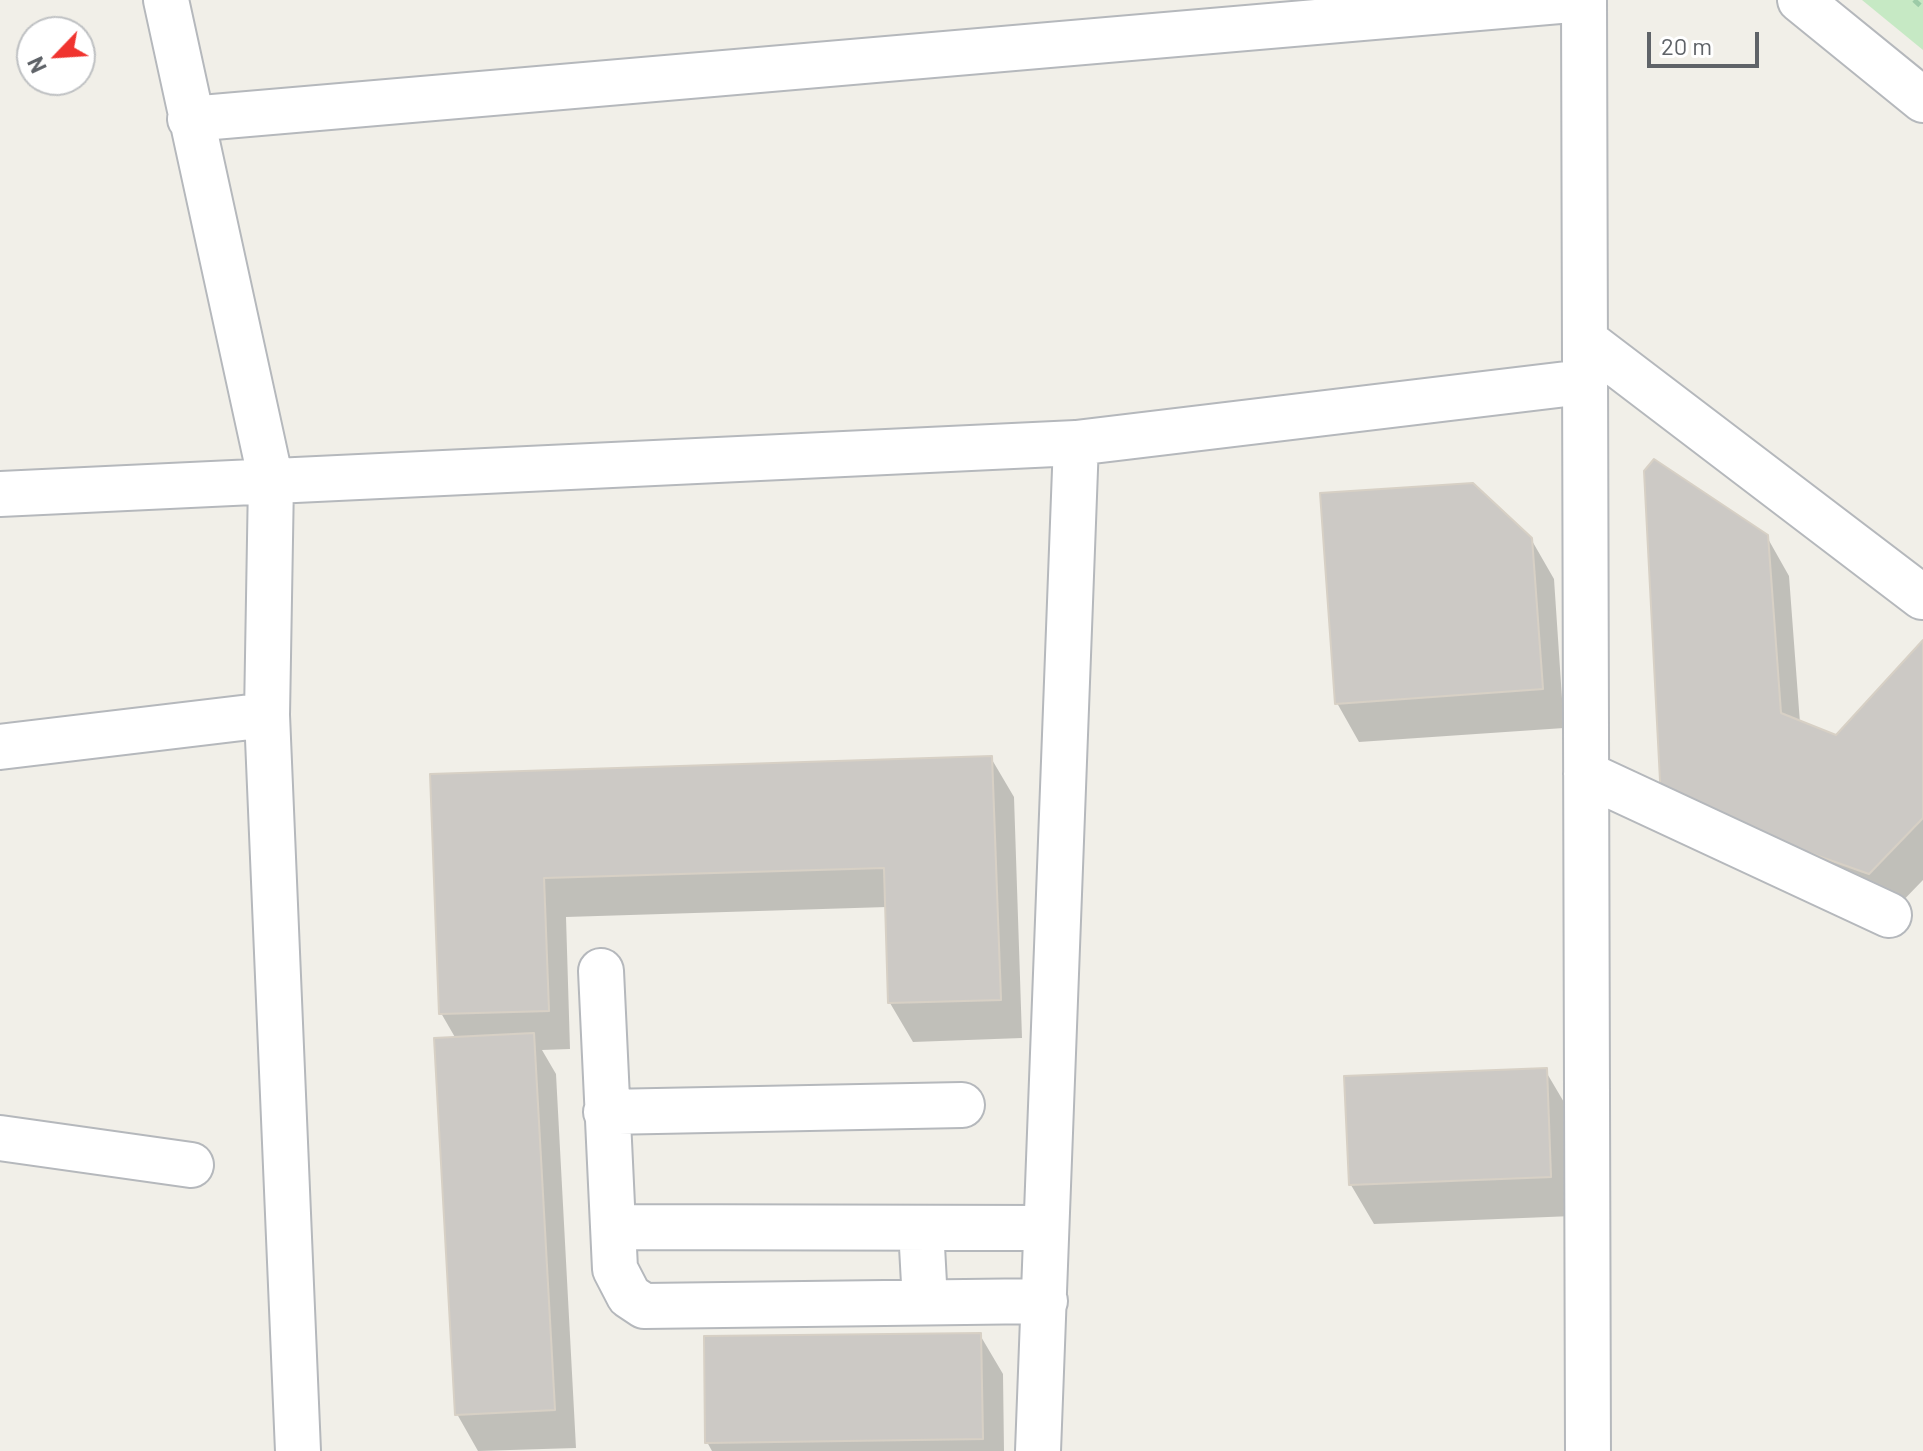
<!DOCTYPE html>
<style>
body{margin:0}
#map{position:relative;width:1923px;height:1451px;overflow:hidden;background:#f1efe8;font-family:Barlow,sans-serif}
canvas{display:block}
.north{position:absolute;left:16px;top:16px;width:80px;height:80px;box-sizing:border-box;background:#fff;border:2px solid #bfc1c3;border-radius:50%;rotate:245deg;font-size:22px;font-weight:700;line-height:32px;text-align:center;color:#5f6368}
.north::after{content:'';display:block;margin:auto;width:28px;height:36px;background:#f0342f;clip-path:polygon(50% 0,100% 100%,50% 72%,0 100%)}
.scale{position:absolute;left:1647px;top:32px;width:112px;height:36px;box-sizing:border-box;border:4px solid #5f6368;border-top:0;padding-left:10px;font-size:24px;line-height:28px;white-space:nowrap;color:#5f6368;-webkit-text-stroke:6px #fff;paint-order:stroke}
</style>
<div id="map">
<canvas width="1923" height="1451"></canvas>
<div class="north">N</div>
<div class="scale">20 m</div>
</div>
<script>
const g = document.querySelector('canvas').getContext('2d');
g.lineJoin = 'round';
function fillPath(path, color) {
  g.fillStyle = color;
  g.fill(path, 'evenodd');
}
function stroke(path, color, width, dash) {
  g.strokeStyle = color;
  g.lineWidth = width;
  g.lineCap = dash ? 'butt' : 'round';
  g.setLineDash(dash || []);
  g.stroke(path);
}
fillPath(new Path2D(`
 M1862 0H1923V50Z`), '#c6e9c4');
fillPath(new Path2D(`
 M1767 537 1789 576 1800 723 1836 738 1923 643V880L1892 912 1685 839Z
 M1531 539 1554 579 1564 728 1359 742 1337 703Z
 M991 758 1014 797 1022 1038 913 1042 890 1003 887 907 566 917 570 1049 542 1050 556 1074 576 1448 478 1451 457 1414 456 1039 441 1013 432 776Z
 M1545 1070 1568 1109 1573 1216 1374 1224 1351 1185Z
 M980 1335 1003 1374 1004 1451H712L707 1442Z`), '#0003');
const building = new Path2D(`
 M1654 459 1768 535 1781 713 1836 735 1923 640V818L1869 874 1661 800 1644 471Z
 M1473 483 1532 538 1543 689 1335 704 1320 493Z
 M992 756 1001 1000 888 1003 884 868 544 878 549 1011 439 1014 430 774Z
 M534 1033 555 1410 455 1415 434 1038Z
 M1547 1068 1551 1177 1349 1185 1344 1076Z
 M981 1333 983 1439 705 1443 704 1336Z`);
fillPath(building, '#ccc9c5');
stroke(building, '#d7d0c5', 2);
const minor = new Path2D(`
 M166 0 271 481 267 715 298 1451
 M1584 0 1588 1451
 M1800 0 1923 100
 M190 119 1571 0
 M1586 341 1922 597
 M0 494 1076 443 1583 382
 M0 747 267 715
 M1586 774 1889 915
 M601 971 615 1269 629 1296 644 1306 1045 1301
 M606 1112 962 1105
 M0 1138 191 1165
 M613 1227 1046 1228
 M921 1228 925 1302
 M1038 1451 1076 443`);
stroke(minor, '#b5b8bc', 48);
stroke(new Path2D(`
 M1914 0 1923 8`), '#9ccba7', 5, [8, 4]);
stroke(minor, '#fff', 44);
</script>
